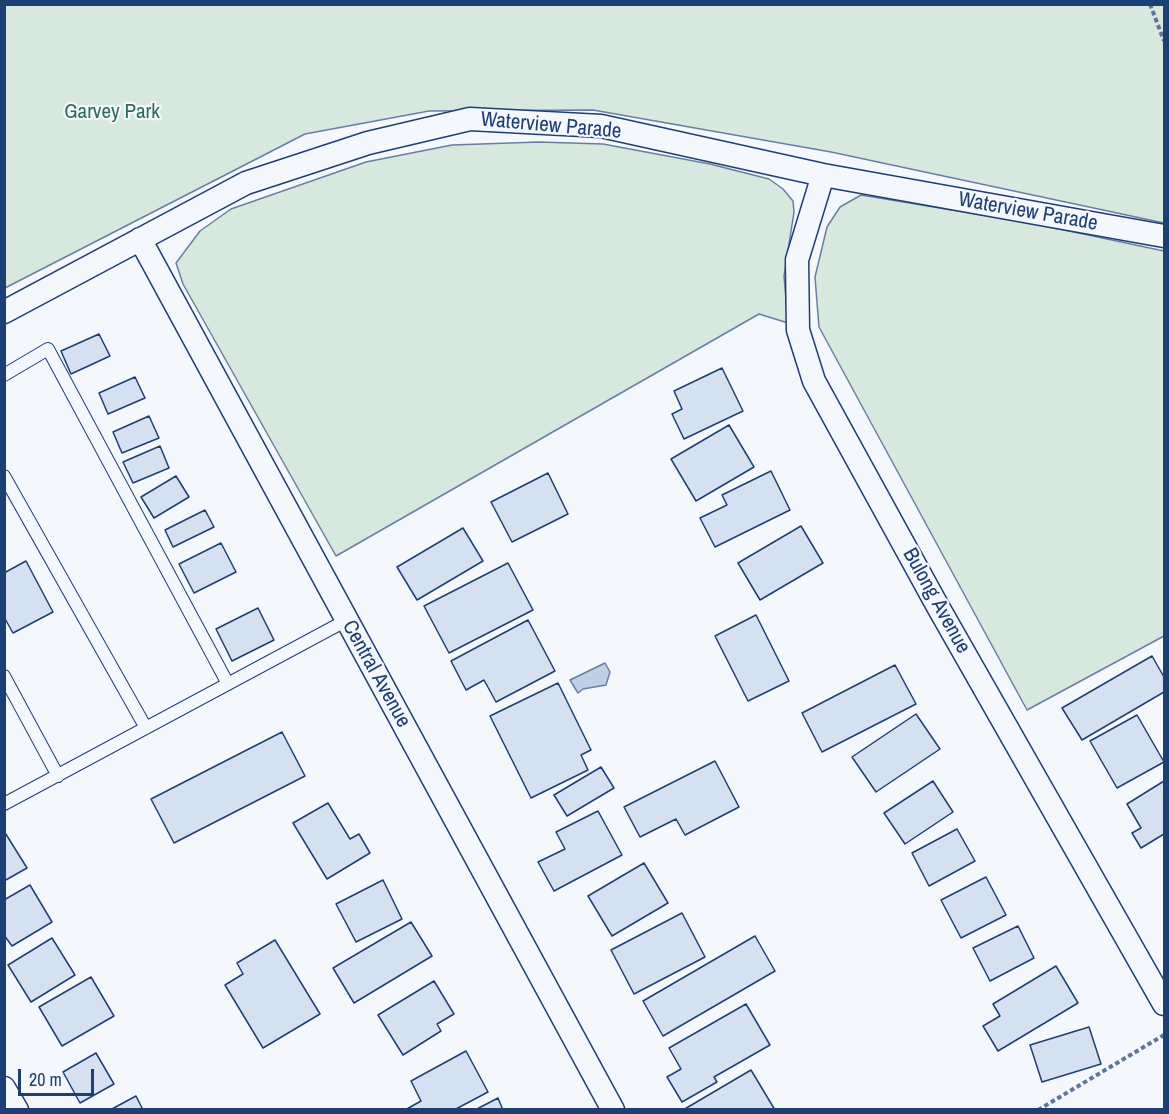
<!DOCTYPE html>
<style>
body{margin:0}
#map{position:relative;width:1169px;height:1114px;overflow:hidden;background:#f4f7fb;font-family:"Archivo Narrow",sans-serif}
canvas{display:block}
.frame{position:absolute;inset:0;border:6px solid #1d3f73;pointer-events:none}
.scale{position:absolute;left:18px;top:1069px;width:76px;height:27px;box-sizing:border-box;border:3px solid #1d3f73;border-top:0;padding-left:8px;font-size:18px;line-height:21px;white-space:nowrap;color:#1d3f73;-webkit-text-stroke:4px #f4f7fb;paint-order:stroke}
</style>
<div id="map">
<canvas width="1169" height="1114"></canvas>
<div class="frame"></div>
<div class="scale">20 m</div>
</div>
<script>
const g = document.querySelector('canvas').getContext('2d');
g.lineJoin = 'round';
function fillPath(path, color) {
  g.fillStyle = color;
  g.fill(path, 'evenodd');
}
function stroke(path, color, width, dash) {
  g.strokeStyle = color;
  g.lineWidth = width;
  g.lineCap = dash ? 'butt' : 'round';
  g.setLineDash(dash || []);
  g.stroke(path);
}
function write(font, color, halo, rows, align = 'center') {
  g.font = font + ' "Archivo Narrow",sans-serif';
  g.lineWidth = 4.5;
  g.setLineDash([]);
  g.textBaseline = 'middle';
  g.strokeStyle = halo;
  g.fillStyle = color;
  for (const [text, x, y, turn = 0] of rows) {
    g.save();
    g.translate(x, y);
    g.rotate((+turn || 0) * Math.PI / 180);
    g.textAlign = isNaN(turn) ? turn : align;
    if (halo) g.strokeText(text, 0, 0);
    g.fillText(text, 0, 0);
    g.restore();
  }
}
const green = new Path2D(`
 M5 5H1164V223L831 152 593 110 429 111 305 134 5 288Z
 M539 142 603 144 710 164 769 179 783 189 793 201 794 212 784 276 788 323 759 314 336 556 183 284 176 263 200 231 231 209 366 162 452 145Z
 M861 195 1031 223 1164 251V636L1027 710 819 327 815 277 827 227 840 207Z`);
fillPath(green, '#d7e8df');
stroke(green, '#687fa3', 1.5);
const water = new Path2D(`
 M605 663 610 672 606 685 583 689 578 693 570 680Z`);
fillPath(water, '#bed0e5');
stroke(water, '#687fa3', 1.5);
const building = new Path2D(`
 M99 334 110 356 71 374 61 351Z
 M722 368 743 411 684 439 672 414 682 409 674 391Z
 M135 377 145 398 108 414 99 393Z
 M149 416 159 438 122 453 113 432Z
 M729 425 754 467 696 501 671 459Z
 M160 446 169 468 133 483 123 462Z
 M771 471 790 510 715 547 700 518 727 505 722 495Z
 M548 473 568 514 512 542 491 502Z
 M176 476 189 497 154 518 141 497Z
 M205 510 214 527 173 547 165 530Z
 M801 526 823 563 760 600 738 563Z
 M463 528 483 561 417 600 397 567Z
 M221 543 236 572 194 593 179 564Z
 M26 561 53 612 13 633 4 617V573Z
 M508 563 533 610 449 653 424 606Z
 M258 608 274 640 232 661 216 629Z
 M756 615 789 681 748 701 715 636Z
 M528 620 555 671 496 702 484 680 466 690 451 661Z
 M1152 656 1164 677V692L1082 740 1062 708Z
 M895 665 916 704 822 752 802 713Z
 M558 683 591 750 581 755 588 770 531 798 490 716Z
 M916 714 940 749 876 792 852 757Z
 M1137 715 1164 762 1117 788 1090 741Z
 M282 732 305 776 174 843 151 799Z
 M715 761 739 807 685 835 676 819 640 837 624 807Z
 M601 767 614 788 567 816 554 795Z
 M933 781 953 812 905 844 884 813Z
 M1164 781V834L1141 848 1132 833 1141 828 1127 804Z
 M328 803 350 839 359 834 370 853 327 879 293 823Z
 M598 811 622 855 554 891 538 862 565 849 556 832Z
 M957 829 975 861 929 886 912 853Z
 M4 831 27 868 4 881Z
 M644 863 668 903 612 936 588 896Z
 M986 877 1006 915 961 938 941 900Z
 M383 880 402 919 356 942 336 904Z
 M30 885 52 922 12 946 4 935V900Z
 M682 913 705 957 634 994 611 950Z
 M411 922 432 956 354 1003 333 968Z
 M1018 926 1034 958 990 981 973 948Z
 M755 936 775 971 663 1036 643 1001Z
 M52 938 75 975 31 1002 8 965Z
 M275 940 320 1014 263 1048 225 985 243 974 237 963Z
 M1056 966 1078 1003 998 1051 983 1026 1000 1016 993 1004Z
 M91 977 114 1016 62 1046 39 1007Z
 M434 981 454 1014 437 1024 441 1031 403 1055 378 1015Z
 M746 1004 770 1045 714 1077 717 1082 682 1102 667 1077 681 1069 669 1048Z
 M1089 1027 1101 1064 1042 1082 1030 1045Z
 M466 1051 488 1092 454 1110H405L421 1101 411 1081Z
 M96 1053 114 1084 80 1103 63 1072Z
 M751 1070 775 1110H683Z
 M136 1096 143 1110H110Z
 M498 1098 503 1110H475Z`);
fillPath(building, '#d5e0f0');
stroke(building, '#1d3f73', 1.5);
const lane = new Path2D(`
 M4 375 48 349 228 684
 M4 476 146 728
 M4 676 58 776
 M4 804 347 620`);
const street = new Path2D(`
 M823 175 797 260 798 330 814 381 937 605 1164 1004
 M140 239 613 1110
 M4 312 246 183 368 143 470 119 601 126 823 175 1164 236
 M4 1088 17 1110`);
stroke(lane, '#1d3f73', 14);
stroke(street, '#1d3f73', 25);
stroke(new Path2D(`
 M1150 4 1164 41
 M1038 1110 1164 1035`), '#5e769c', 4, [4.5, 3]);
stroke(lane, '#f4f7fb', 12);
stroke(street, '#f4f7fb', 22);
write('21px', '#2c6c60', '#f4f7fb', [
 ["Garvey Park",112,112]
]);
write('21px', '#1d3f73', '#f4f7fb', [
 ["Waterview Parade",551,126,5],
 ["Waterview Parade",1028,212,10],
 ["Bulong Avenue",936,601,61],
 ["Central Avenue",376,674,61]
]);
</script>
